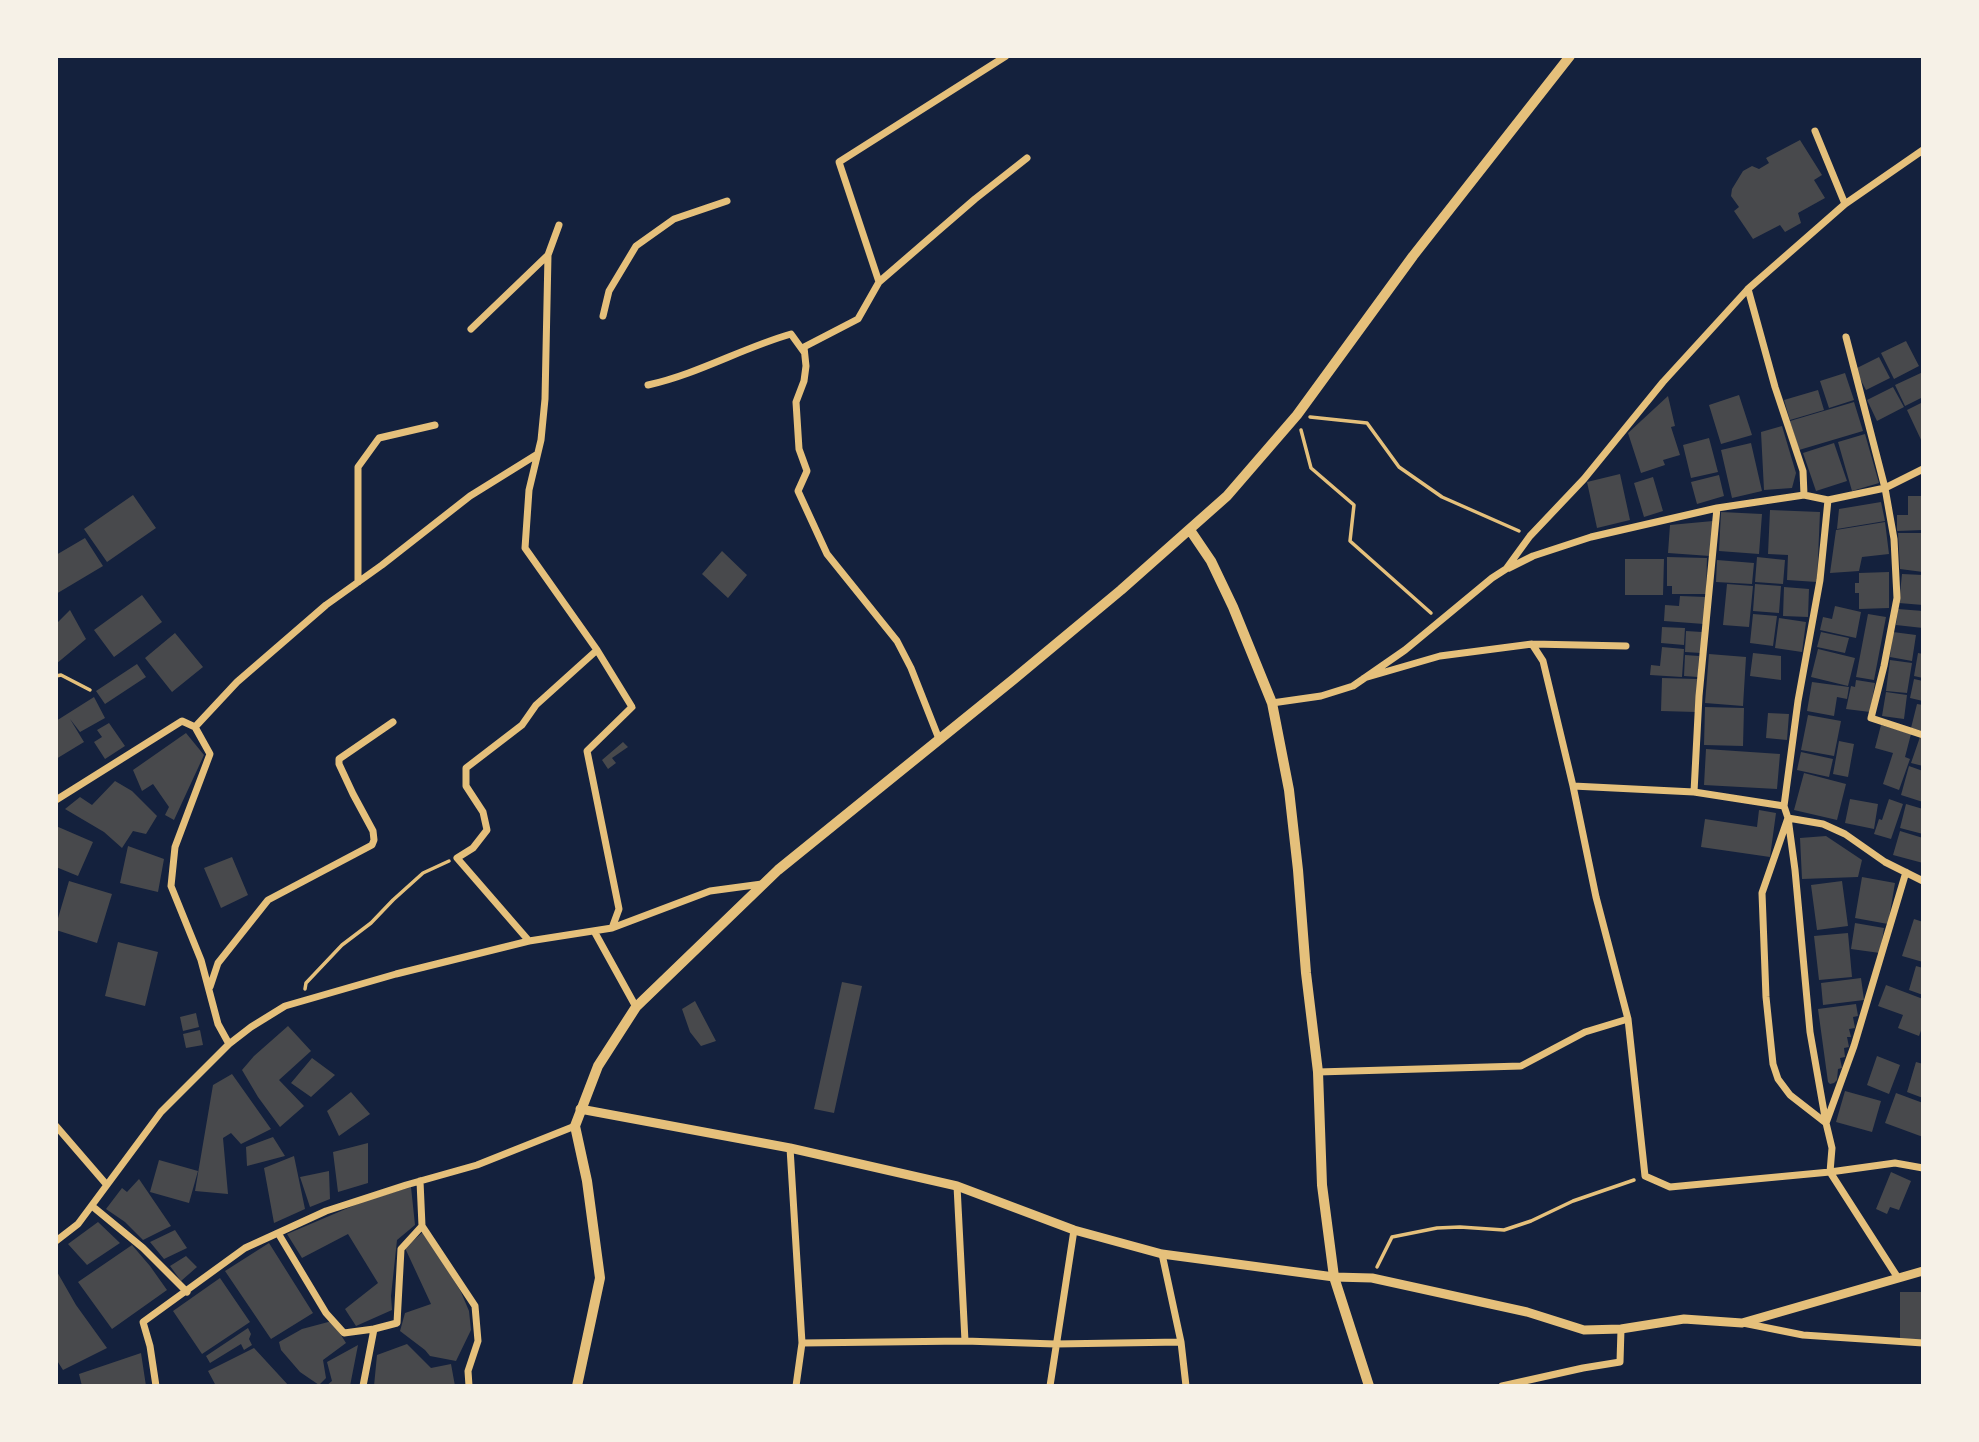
<!DOCTYPE html>
<style>
body{margin:0}
#map{position:relative;width:1979px;height:1442px;overflow:hidden;background:#14213d;font-family:"Titillium Web",sans-serif}
canvas{display:block}
.frame{position:absolute;inset:0;border:58px solid #f6f1e7;pointer-events:none}
</style>
<div id="map">
<canvas width="1979" height="1442"></canvas>
<div class="frame"></div>
</div>
<script>
const g = document.querySelector('canvas').getContext('2d');
g.lineJoin = 'round';
function fillPath(path, color) {
  g.fillStyle = color;
  g.fill(path, 'evenodd');
}
function stroke(path, color, width, dash) {
  g.strokeStyle = color;
  g.lineWidth = width;
  g.lineCap = dash ? 'butt' : 'round';
  g.setLineDash(dash || []);
  g.stroke(path);
}
fillPath(new Path2D(`
 M1800 140 1822 175 1814 180 1825 198 1798 213 1801 223 1785 232 1780 225 1753 239 1734 211 1739 207 1731 196 1732 189 1743 171 1752 166 1759 169 1769 163 1766 158Z
 M1906 341 1919 366 1894 379 1881 353Z
 M1879 357 1890 378 1866 390 1855 369Z
 M1923 372V397L1905 406 1895 385Z
 M1845 373 1854 400 1829 408 1820 381Z
 M1893 387 1904 407 1877 421 1867 400Z
 M1818 390 1824 410 1790 420 1784 400Z
 M1739 395 1752 435 1721 444 1709 405Z
 M1668 396 1675 426 1671 427 1680 455 1663 460 1665 465 1641 473 1628 433Z
 M1854 402 1863 431 1799 450 1790 421Z
 M1923 402V444L1907 410Z
 M1782 426 1796 473 1792 488 1764 490 1761 432Z
 M1865 434 1879 483 1852 491 1838 442Z
 M1709 438 1718 472 1691 478 1683 445Z
 M1751 443 1762 491 1732 498 1721 450Z
 M1834 443 1847 481 1816 491 1803 453Z
 M1620 474 1630 520 1597 528 1587 482Z
 M1719 475 1724 496 1697 504 1691 482Z
 M1653 477 1663 511 1644 517 1634 483Z
 M133 495 156 528 107 562 84 529Z
 M1908 496H1923V530L1897 531V515H1908Z
 M1881 502 1885 521 1837 529 1839 509Z
 M1770 510 1820 512 1817 582 1787 580 1788 555 1768 554Z
 M1721 512 1762 514 1759 554 1719 551Z
 M1713 521 1710 556 1668 553 1670 525Z
 M1885 522 1889 554 1862 557 1859 571 1830 573 1836 530Z
 M1898 533H1923V572L1900 569Z
 M85 538 103 566 56 594V555Z
 M722 551 747 575 728 598 702 574Z
 M1667 557 1707 558 1706 594H1672V586H1667Z
 M1757 557 1785 560 1783 584 1755 582Z
 M1625 559H1664L1663 595H1625Z
 M1717 560 1754 563 1752 584 1716 582Z
 M1889 572V608L1859 609V593H1855V583H1859V573Z
 M1902 574 1923 575V605L1899 603Z
 M1727 584 1753 586 1749 627 1723 625Z
 M1755 584 1781 586 1779 613 1753 611Z
 M1784 587 1809 589 1808 617 1783 616Z
 M142 595 162 622 114 657 94 630Z
 M1680 596 1706 597 1704 624 1664 621 1665 605 1679 606Z
 M1835 606 1861 612 1856 638 1820 630 1823 617 1832 619Z
 M1898 609 1923 611V628L1896 625Z
 M70 610 86 639 56 664V624Z
 M1753 614 1777 616 1773 646 1750 643Z
 M1868 614 1886 617 1874 680 1856 677Z
 M1779 618 1806 622 1802 652 1775 648Z
 M1662 627 1685 628 1684 645 1661 643Z
 M1686 631 1702 632 1701 653 1685 652Z
 M1821 632 1849 638 1845 653 1817 647Z
 M1893 632 1916 635 1912 661 1890 657Z
 M175 633 203 667 172 692 145 658Z
 M1662 647 1684 649 1682 677 1650 675 1651 665 1660 666Z
 M1818 649 1855 658 1848 686 1811 677Z
 M1753 653 1781 656V680L1750 676Z
 M1918 653 1923 654V678L1914 676Z
 M1709 654 1746 657 1743 706 1705 703Z
 M1685 655 1699 656 1698 677 1684 676Z
 M1890 660 1912 663 1907 693 1886 691Z
 M137 664 146 677 105 704 96 691Z
 M1662 678 1697 679 1696 712 1661 711Z
 M1914 679 1923 681V701L1910 698Z
 M1856 680 1875 683 1870 712 1846 709 1851 686 1855 687Z
 M1812 682 1849 687 1847 699 1837 697 1834 716 1807 711Z
 M1886 692 1907 695 1904 719 1882 716Z
 M94 697 105 718 80 732 70 719 84 742 56 759V721Z
 M1917 704 1923 705V731L1911 728Z
 M1705 707 1744 708 1743 746 1704 745Z
 M1768 713 1789 714 1787 740 1766 738Z
 M1808 715 1841 721 1834 756 1801 750Z
 M109 723 125 746 105 759 94 742 102 737 97 730Z
 M1881 725 1911 734 1905 757 1910 759 1899 790 1883 784 1893 753 1875 748Z
 M186 733 204 755 174 820 165 815 169 807 153 784 142 791 133 770Z
 M1920 737 1923 738V766L1911 763Z
 M1839 741 1854 744 1848 777 1833 774Z
 M623 742 628 747 612 758 616 763 608 769 602 760Z
 M1706 749 1780 754 1777 789 1704 785Z
 M1801 752 1833 759 1829 777 1797 770Z
 M1909 766 1923 771V802L1901 795Z
 M1804 773 1846 784 1837 820 1794 810Z
 M115 781 132 791 157 816 146 834 133 831 122 848 104 832 65 809 80 797 92 805Z
 M1850 799 1878 804 1874 829 1845 823Z
 M1889 799 1903 804 1891 839 1874 834 1879 819 1882 820Z
 M1906 804 1923 809V834L1900 828Z
 M1759 810 1776 813 1770 857 1701 847 1705 819 1757 827Z
 M56 826 93 842 78 876 56 867Z
 M1900 831 1923 838V863L1893 855Z
 M1826 836 1862 860 1858 877 1802 879 1800 838Z
 M128 846 164 859 158 892 120 883Z
 M232 857 248 895 221 908 204 868Z
 M1862 877 1895 883 1888 924 1855 918Z
 M69 881 112 894 97 943 56 930V925Z
 M1842 881 1848 926 1817 930 1811 885Z
 M1914 919 1923 922V962L1902 956Z
 M1855 923 1884 928 1880 953 1851 949Z
 M1848 933 1852 977 1819 980 1814 936Z
 M118 942 158 952 145 1006 105 996Z
 M1916 966 1923 968V995L1909 990Z
 M1861 978 1864 1000 1823 1005 1821 983Z
 M842 982 862 986 834 1113 814 1109Z
 M1886 985 1923 999V1025L1919 1036 1898 1028 1903 1015 1878 1006Z
 M695 1001 716 1041 701 1046 690 1032 682 1009Z
 M1856 1004 1858 1016 1853 1017 1855 1028 1849 1029 1851 1037H1847L1849 1047 1844 1048 1845 1057 1840 1058 1842 1068 1838 1069 1837 1080 1834 1083 1830 1084 1828 1082 1818 1009Z
 M196 1013 199 1027 183 1031 180 1017Z
 M288 1026 311 1051 279 1080 304 1106 280 1127 258 1097 242 1070 254 1056Z
 M200 1030 203 1045 186 1048 183 1034Z
 M1877 1056 1900 1065 1889 1094 1867 1085Z
 M312 1058 335 1075 311 1097 291 1083Z
 M1916 1062 1923 1064V1098L1907 1092Z
 M232 1074 271 1129 241 1144 231 1133 223 1138 228 1194 195 1191 213 1085Z
 M1845 1091 1881 1101 1872 1132 1836 1122Z
 M351 1092 370 1114 339 1136 327 1111Z
 M1896 1093 1923 1103V1137L1885 1123Z
 M273 1137 285 1156 247 1166 246 1147Z
 M368 1143V1183L338 1192 333 1152Z
 M294 1156 305 1209 274 1223 264 1168Z
 M159 1160 198 1171 189 1203 150 1192Z
 M329 1171 330 1199 310 1207 300 1177Z
 M1891 1172 1911 1181 1899 1210 1890 1207 1887 1214 1876 1209Z
 M139 1179 171 1226 143 1240 125 1222 106 1209 122 1188 127 1192Z
 M411 1187 415 1225 397 1240 391 1296 392 1310 356 1326 345 1309 378 1283 348 1234 302 1258 287 1234 362 1202Z
 M98 1222 120 1243 87 1265 68 1244Z
 M175 1230 187 1248 164 1259 150 1242Z
 M424 1231 461 1292 469 1311 471 1330 456 1361 430 1356 425 1350 400 1331 405 1313 431 1304 405 1248Z
 M269 1243 313 1313 271 1339 225 1271Z
 M132 1245 150 1266 167 1290 112 1329 78 1282Z
 M186 1256 197 1267 181 1281 170 1266Z
 M56 1270 76 1305 107 1348 63 1370 56 1359Z
 M220 1278 250 1322 202 1354 173 1311Z
 M1900 1292H1923V1340H1900Z
 M332 1321 346 1343 323 1360 326 1378 319 1385 300 1372 281 1350 279 1342 302 1329Z
 M248 1328 251 1334 249 1339 252 1345 244 1350 241 1344 210 1363 206 1356Z
 M407 1344 431 1368 451 1364 455 1386H374L377 1355Z
 M358 1345 350 1386H326L332 1381 327 1362Z
 M254 1348 289 1386H216L208 1371Z
 M141 1353 146 1386H82L79 1374Z`), '#48494c');
stroke(new Path2D(`
 M1310 417 1367 423 1399 467 1442 497 1519 531
 M1301 430 1311 468 1354 505 1350 541 1431 613
 M56 676 61 675 90 690
 M305 989 306 983 342 945 371 923 393 900 423 873 449 861
 M1377 1267 1392 1237 1437 1228 1460 1227 1504 1230 1531 1221 1573 1201 1634 1180`), '#e5c07b', 3.5);
stroke(new Path2D(`
 M1815 131 1845 204
 M559 225 548 255 545 399 541 440 529 490 525 548 597 650 632 707 587 751 619 909 612 928
 M879 282 975 199 1027 158
 M1748 289 1775 387 1803 471 1804 495
 M603 316 609 291 636 246 674 219 727 201
 M471 329 548 255
 M1846 337 1885 488 1894 539 1897 598 1884 666 1871 718 1923 735
 M648 385C698 374 742 348 791 334L804 352
 M1509 568 1533 556 1591 537 1717 508 1804 495 1828 500 1885 488 1923 469
 M358 582V467L379 438 435 425
 M1532 644 1626 646
 M1364 678 1440 656 1532 644 1543 661 1573 786 1596 897 1628 1019 1645 1176 1670 1187 1830 1172 1895 1163 1923 1168
 M1272 703 1321 696 1353 686 1405 650 1492 578 1506 569 1530 536 1584 479 1663 382 1748 289 1845 204 1923 150
 M939 739 911 668 897 641 827 554 798 491 807 471 799 449 796 402 804 381 806 366 804 347 858 319 879 282 839 162 1006 56
 M1573 786 1694 792 1784 806 1798 701 1820 580 1828 500
 M1694 792 1699 696 1717 508
 M56 800 182 721 195 727
 M1784 806 1788 818 1795 870 1810 1032 1826 1123 1854 1046 1906 872
 M594 931 636 1007
 M529 941 457 858 473 848 487 830 483 812 466 786V768L522 725 536 705 597 650
 M210 987 218 963 268 900 372 845 374 840 373 831 353 794 339 764V759L393 722
 M229 1044 218 1024 201 960 171 886 175 847 210 754 195 727 237 682 326 605 382 565 470 496 536 455
 M1318 1072 1521 1066 1585 1032 1628 1019
 M56 1126 106 1184
 M790 1148 802 1343 796 1386
 M957 1186 965 1341 1055 1344 1181 1342
 M92 1206 143 1248 187 1292
 M422 1226 475 1306 478 1341 468 1371 469 1386
 M278 1233 326 1313 344 1333 374 1329
 M56 1241 78 1224 161 1112 229 1044 251 1027 285 1006 396 974 529 941 612 928 710 891 762 884
 M1162 1254 1181 1342 1186 1386
 M1898 1278 1830 1172 1832 1148 1826 1123 1790 1095 1778 1079 1773 1064 1766 997 1762 893 1788 818 1823 824 1845 834 1885 862 1923 881
 M1743 1323 1803 1335 1923 1343
 M802 1343 965 1341
 M156 1386 150 1346 143 1322 245 1248 326 1211 406 1185 477 1165 575 1126
 M363 1386 374 1329 397 1323 401 1249 422 1226 420 1181
 M1050 1386 1074 1230
 M1502 1386 1583 1368 1620 1362 1621 1329`), '#e5c07b', 7);
stroke(new Path2D(`
 M580 1109 790 1148 957 1186 1074 1230 1162 1254 1334 1277 1372 1278 1527 1312 1584 1330 1621 1329 1684 1319 1742 1323 1923 1271`), '#e5c07b', 9);
stroke(new Path2D(`
 M1190 530 1211 561 1233 607 1272 703 1289 790 1298 870 1306 973 1318 1072 1322 1185 1334 1277 1369 1386
 M577 1386 600 1278 587 1181 575 1126 598 1066 636 1007 778 870 1014 679 1121 590 1227 496 1297 415 1413 256 1570 56`), '#e5c07b', 10);
</script>
